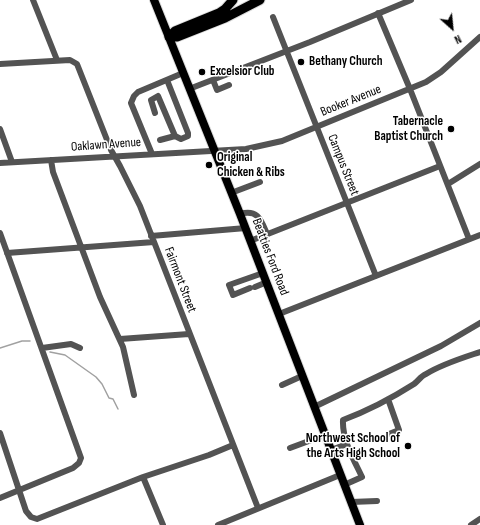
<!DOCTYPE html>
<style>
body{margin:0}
#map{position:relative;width:480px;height:525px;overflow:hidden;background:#fff;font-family:"Sofia Sans Condensed",sans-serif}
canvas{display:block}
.north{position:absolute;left:432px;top:8px;width:40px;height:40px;-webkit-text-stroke:3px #fff;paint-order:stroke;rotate:153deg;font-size:11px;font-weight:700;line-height:16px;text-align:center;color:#000}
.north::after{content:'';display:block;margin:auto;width:14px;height:18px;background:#000;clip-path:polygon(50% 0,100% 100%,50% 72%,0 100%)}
</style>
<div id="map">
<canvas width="480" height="525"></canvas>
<div class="north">N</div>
</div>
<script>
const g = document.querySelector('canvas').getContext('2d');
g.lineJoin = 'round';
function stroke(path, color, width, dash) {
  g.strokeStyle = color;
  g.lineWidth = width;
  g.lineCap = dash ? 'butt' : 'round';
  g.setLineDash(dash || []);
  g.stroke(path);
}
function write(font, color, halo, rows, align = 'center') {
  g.font = font + ' "Sofia Sans Condensed",sans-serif';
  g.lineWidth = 3;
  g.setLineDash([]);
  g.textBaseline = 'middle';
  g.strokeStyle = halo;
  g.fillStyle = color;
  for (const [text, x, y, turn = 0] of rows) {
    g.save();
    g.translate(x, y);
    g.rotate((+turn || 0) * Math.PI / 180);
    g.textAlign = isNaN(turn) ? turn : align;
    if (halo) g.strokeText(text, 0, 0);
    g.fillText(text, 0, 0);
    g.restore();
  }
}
stroke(new Path2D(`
 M0 348 22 341H30
 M50 352 65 355 96 377 102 384 109 398 113 399 118 409`), '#a1a1a1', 1.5);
const major = new Path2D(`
 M154 0 240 214 360 525`);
const highway = new Path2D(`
 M169 37H177L225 18 260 0
 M169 37 175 31 219 13 225 9 233 0`);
stroke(major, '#dbdbdb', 10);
stroke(highway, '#dbdbdb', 11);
stroke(new Path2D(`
 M33 0 57 60
 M378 13 410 89 469 239
 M273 17 376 276
 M0 64 70 60 77 64 111 150 120 166 140 206 258 508
 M213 80 217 90 229 85
 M189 89 310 42 411 0
 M155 113 151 100 158 96 175 136 181 139 188 136V133L167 80
 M0 129 12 162
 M160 140 175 136
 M152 154 131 103 134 96 138 92 183 73
 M51 160 53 172 100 297 123 347 134 395
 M0 163 246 149 282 141 426 82 441 72 480 37
 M448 184 480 164
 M231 193 260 182
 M240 214C258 209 261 220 267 234
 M0 233 81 458 79 463 73 468 0 498
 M151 236 246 228
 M250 241 440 166
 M7 253 154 242
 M255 287 267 282
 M250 288 233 295 229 285 263 273
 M279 314 480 235
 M120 339 189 334
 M42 348 71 344 80 348
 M282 385 302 376
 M388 399 399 430 389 434
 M314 407 441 346 480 323
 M0 433 26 511 31 517 37 519 143 477 209 455 233 445
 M290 448 325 435
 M331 450 347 444
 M143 477 163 525
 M344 485 362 477C354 460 342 440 343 420 367 411 392 398 414 384 418 381 421 376 426 374 442 364 462 358 480 352
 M351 502 377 501
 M218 525 340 475
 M471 525 480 519`), '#535353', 6);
stroke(major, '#000', 8);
stroke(highway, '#000', 9);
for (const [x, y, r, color] of [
 [301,62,4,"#000"],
 [202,72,4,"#000"],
 [451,129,4,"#000"],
 [209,165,4,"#000"],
 [408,446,4,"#000"]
]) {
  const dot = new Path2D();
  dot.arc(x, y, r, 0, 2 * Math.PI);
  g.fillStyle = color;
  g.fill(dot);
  stroke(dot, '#fff', 1.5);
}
write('bold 13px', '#000', '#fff', [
 ["Bethany Church",309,62],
 ["Excelsior Club",210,72],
 ["Tabernacle",443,122,"right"],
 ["Baptist Church",443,137,"right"],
 ["Original",217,158],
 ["Chicken & Ribs",217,173],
 ["Northwest School of",400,439,"right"],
 ["the Arts High School",400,454,"right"]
], 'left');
write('13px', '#000', '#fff', [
 ["Booker Avenue",351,101,-22],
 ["Oaklawn Avenue",106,145,-4],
 ["Campus Street",343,165,68],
 ["Beatties Ford Road",270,257,69],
 ["Fairmont Street",180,280,69]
]);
</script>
